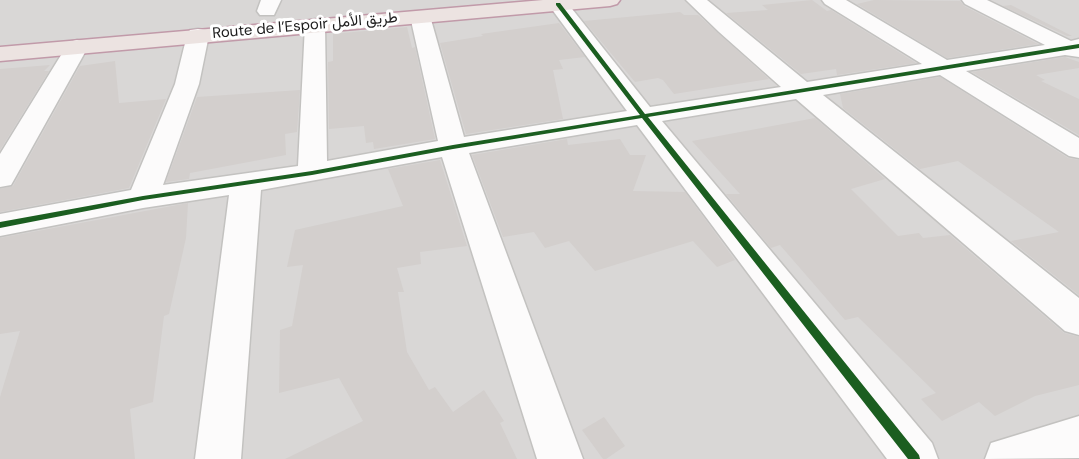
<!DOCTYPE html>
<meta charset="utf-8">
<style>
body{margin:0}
canvas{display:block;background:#eae7e4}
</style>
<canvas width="1079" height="459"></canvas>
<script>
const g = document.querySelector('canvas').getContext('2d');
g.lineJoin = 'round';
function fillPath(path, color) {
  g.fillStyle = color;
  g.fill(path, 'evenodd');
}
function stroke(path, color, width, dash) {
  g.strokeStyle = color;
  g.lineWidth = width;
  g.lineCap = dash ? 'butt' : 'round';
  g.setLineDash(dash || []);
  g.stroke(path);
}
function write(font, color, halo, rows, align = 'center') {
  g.font = font + ' "DM Sans",Vazirmatn,sans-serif';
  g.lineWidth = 6;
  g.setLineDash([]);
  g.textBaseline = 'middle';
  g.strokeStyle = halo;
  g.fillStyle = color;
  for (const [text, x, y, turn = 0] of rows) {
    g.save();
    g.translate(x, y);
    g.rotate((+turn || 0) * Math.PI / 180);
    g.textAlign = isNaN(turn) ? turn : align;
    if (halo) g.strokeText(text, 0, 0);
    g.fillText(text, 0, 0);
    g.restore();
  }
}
fillPath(new Path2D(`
 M0 0H1079V459H0Z`), '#d9d7d6');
fillPath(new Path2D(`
 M812 0 827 11 831 10 916 63 837 75 836 69 801 74 726 13 768 10 762 5Z
 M874 0 960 1 964 6 1038 44 947 58 857 4Z
 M1011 5 1072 36H1067L1003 6Z
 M680 12 684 15H698L769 79 674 94 663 80 658 78 635 82 584 21Z
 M559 23 585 57 559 60 563 69 553 70 563 119 466 134 440 43 483 36 481 34Z
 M407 27 412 48 415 47 435 139 374 149 373 142 366 143 364 126 329 129 328 62 333 61V34Z
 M1065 57 1079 62V68L1036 75 1045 80 1041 81 1079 99V135L972 72Z
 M115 61 119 103 166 99 129 188 0 212V189L13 186 80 66Z
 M50 65 44 71H49L0 150V69Z
 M940 77 1068 158 1079 160V295L1011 241 1059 232 958 161 920 169 843 108 840 94Z
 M300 90 297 132 285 134 286 155 190 173 189 179 166 182 197 97Z
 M815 118 885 179 851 189 898 236 919 233 923 238 950 235 1064 333 1079 337V385L1035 396 995 416 979 402 942 421 921 399 936 393 858 317 845 320 780 245 771 248 726 194H740L692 141Z
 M567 139 568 145 620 139 630 155H646L633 191 685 192 735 260 717 267 693 241 595 271 569 241 545 248 534 232 503 237 472 155Z
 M440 160 467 246 420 252 421 264 397 268 404 292H398L407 352 429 390 435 387 453 412 484 390 504 421 500 423 517 459H285L363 421 339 378 279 393 280 330 292 326 303 265 287 267 295 230 403 206 388 169Z
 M188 203 186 238 169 314 164 316 153 402 130 409 135 459H0V397L20 331 0 334V238Z
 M604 417 625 446 606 459H603L582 430Z`), '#d3cfcd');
const minor = new Path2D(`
 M261 0H281L274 15H260L257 11Z
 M551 0H565L650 107 781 87 719 32 686 0H707L807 82 922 64 825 4 822 0H846L947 60 1045 45 965 4 962 0H987L1071 41 1079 39V57L1065 55 966 71 1079 138V158L1069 156 940 75 823 95 1079 298V335L1065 331 796 99 662 121 932 443 938 459H887L637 125 469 153 583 459H537L442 157 261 190 241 459H195L229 195 143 208 0 236V214L131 190 175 84 187 35 190 30 198 29 206 30 209 35 199 84 163 185 298 166 305 25 308 21 315 19 322 21 325 25 327 161 438 141 410 16 413 12H427L430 16 464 137 627 111 548 4Z
 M77 40 85 42 88 47 15 178 11 185 0 187V154L66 47 69 42Z
 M1079 416V458L985 459 991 443Z`);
const trunk = new Path2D(`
 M543 0H620L617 4 610 6 0 61V47Z`);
stroke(minor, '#c3c2c0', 3);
stroke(trunk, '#c19aa9', 3);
fillPath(minor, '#fcfbfb');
fillPath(trunk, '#ece3e1');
fillPath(new Path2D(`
 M556 3H560L645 114 1079 44V48L648 117 919 455 920 459H908L642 118 453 149 312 175 143 200 0 228V222L143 196 312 171 453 145 640 115 556 5Z`), '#1b5e20');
write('15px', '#1c1c1c', '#fff', [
 ["Route de l’Espoir طريق الأمل",305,26,-5]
]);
</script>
